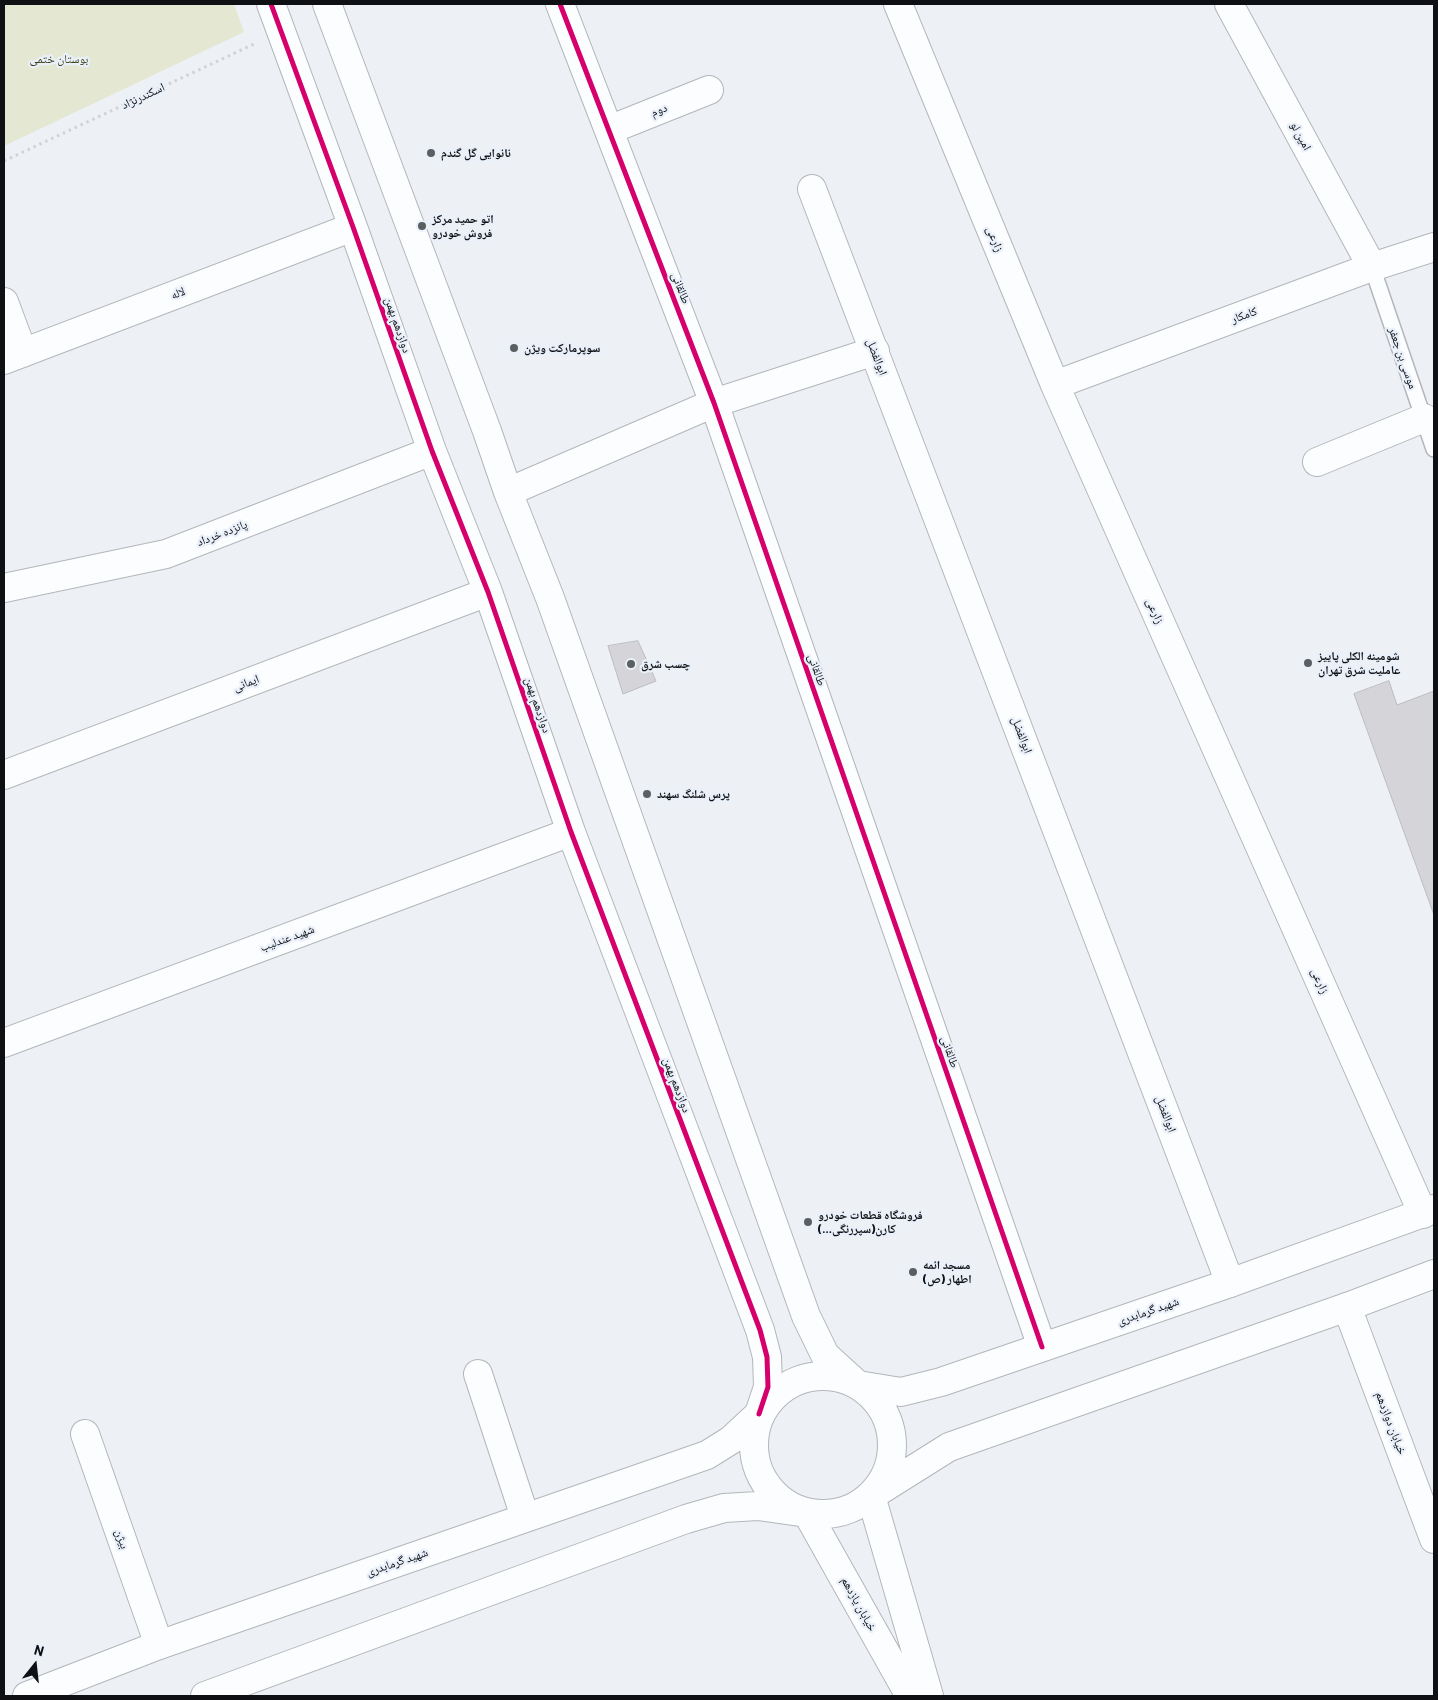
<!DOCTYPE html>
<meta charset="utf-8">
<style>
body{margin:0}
#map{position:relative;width:1438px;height:1700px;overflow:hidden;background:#edf1f6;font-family:Barlow,sans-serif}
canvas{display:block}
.frame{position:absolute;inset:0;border:5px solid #0e1013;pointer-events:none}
.north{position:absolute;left:10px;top:1640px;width:50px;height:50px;-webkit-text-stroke:4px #e9f0fa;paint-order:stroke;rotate:16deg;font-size:14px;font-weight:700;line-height:20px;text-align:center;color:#0e1013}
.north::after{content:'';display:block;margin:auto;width:18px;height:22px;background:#0e1013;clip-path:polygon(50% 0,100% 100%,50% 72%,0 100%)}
</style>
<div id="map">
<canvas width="1438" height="1700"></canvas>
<div class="frame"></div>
<div class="north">N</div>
</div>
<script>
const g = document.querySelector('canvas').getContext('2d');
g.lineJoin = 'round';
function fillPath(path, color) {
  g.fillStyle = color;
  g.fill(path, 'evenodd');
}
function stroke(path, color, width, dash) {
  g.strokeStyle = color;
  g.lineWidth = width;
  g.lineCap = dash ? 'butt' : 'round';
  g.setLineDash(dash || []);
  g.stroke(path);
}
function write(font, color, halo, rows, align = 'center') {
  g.font = font + ' Barlow,"Noto Naskh Arabic",sans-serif';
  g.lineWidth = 4.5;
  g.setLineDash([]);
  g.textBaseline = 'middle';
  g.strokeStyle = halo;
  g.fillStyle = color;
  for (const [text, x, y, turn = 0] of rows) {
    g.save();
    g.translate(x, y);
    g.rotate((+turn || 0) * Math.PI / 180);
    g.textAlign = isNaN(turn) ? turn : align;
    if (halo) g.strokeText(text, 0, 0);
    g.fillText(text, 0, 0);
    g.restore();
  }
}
fillPath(new Path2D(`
 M4 4H234L244 32 4 146Z`), '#e4e7d2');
const building = new Path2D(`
 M638 641 656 681 623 694 608 646Z
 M1389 681 1397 705 1434 691V915L1354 694Z`);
fillPath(building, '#d5d5d9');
stroke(building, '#bcbcbf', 1);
const service = new Path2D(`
 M1372 267 1434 449`);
const minor = new Path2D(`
 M271 4 353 227 432 451 488 592 571 832 760 1330 767 1357 768 1387 759 1414
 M327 4 487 431 508 492 550 598 806 1316 825 1355 858 1385
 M560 4 714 403 1042 1347
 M898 4 1055 385 1423 1214
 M1229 4 1372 267
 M609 130 709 90
 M812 189 1230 1283
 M4 302 23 353
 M4 360 353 227
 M1055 385 1372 267 1434 247
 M1317 462 1424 418
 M508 492 714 403 875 351
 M4 588 166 554 432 451
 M4 775 488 592
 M4 1043 571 832
 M1347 1307 1434 1539
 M478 1374 525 1517
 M85 1434 159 1645
 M871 1496 929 1696
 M807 1513 910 1696`);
const secondary = new Path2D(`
 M754 1445a69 69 0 1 1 138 0a69 69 0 1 1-138 0Z
 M858 1385 901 1392 941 1382 1230 1283 1434 1209
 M871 1496 949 1447 1347 1307 1434 1274
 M27 1696 159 1645 707 1455 731 1440 759 1414
 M205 1696 686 1519 724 1508 758 1506 807 1513`);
stroke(service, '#b3b6ba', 18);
stroke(minor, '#b3b6ba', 30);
stroke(secondary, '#b3b6ba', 30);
stroke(new Path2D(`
 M4 161 254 44`), '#d1d2d3', 3, [2.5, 4]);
stroke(service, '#fcfdfe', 15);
stroke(minor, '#fcfdfe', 28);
stroke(secondary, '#fcfdfe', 28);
stroke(new Path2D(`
 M271 4 353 227 432 451 488 592 571 832 760 1330 767 1357 768 1387 759 1414
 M560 4 714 403 1042 1347`), '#d6006c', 5);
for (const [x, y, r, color] of [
 [431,153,5,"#5c5f62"],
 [422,226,5,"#5c5f62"],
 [514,348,5,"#5c5f62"],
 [1308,663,5,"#5c5f62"],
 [631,664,5,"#5c5f62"],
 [647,794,5,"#5c5f62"],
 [808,1222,5,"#5c5f62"],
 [913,1272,5,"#5c5f62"]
]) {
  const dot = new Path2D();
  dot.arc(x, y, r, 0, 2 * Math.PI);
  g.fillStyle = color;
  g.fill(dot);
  stroke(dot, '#e9f0fa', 2);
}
write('12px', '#3d3f11', '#e9f0fa', [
 ["بوستان ختمی",59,59]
]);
write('12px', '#0e1013', '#e9f0fa', [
 ["اسکندرنژاد",143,96,-25],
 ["دوم",659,110,-22],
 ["امین لو",1301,136,62],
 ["زارعی",995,239,68],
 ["طالقانی",681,288,69],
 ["لاله",178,293,-21],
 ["کامکار",1244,315,-20],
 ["دوازدهم بهمن",398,325,71],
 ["ابوالفضل",877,357,69],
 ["موسی بن جعفر",1403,358,71],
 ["پانزده خرداد",222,533,-21],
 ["زارعی",1155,611,66],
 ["طالقانی",817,670,71],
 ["ایمانی",246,683,-21],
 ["دوازدهم بهمن",538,705,71],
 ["ابوالفضل",1022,735,69],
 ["شهید عندلیب",287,938,-20],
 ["زارعی",1320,981,66],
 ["طالقانی",950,1052,71],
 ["دوازدهم بهمن",677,1085,69],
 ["ابوالفضل",1166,1114,69],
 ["شهید گرمابدری",1148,1311,-19],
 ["خیابان دوازدهم",1391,1423,69],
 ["بیژن",122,1539,71],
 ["شهید گرمابدری",397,1562,-19],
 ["خیابان یازدهم",859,1604,61]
]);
write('bold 12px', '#0e1013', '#e9f0fa', [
 ["نانوایی گل گندم",441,153],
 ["اتو حمید مرکز",432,219],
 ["فروش خودرو",432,233],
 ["سوپرمارکت ویژن",524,348],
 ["شومینه الکلی پاییز",1318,656],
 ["عاملیت شرق تهران",1318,670],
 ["چسب شرق",641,664],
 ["پرس شلنگ سهند",657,794],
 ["فروشگاه قطعات خودرو",818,1215],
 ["کارن(سپررنگی...)",818,1229],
 ["مسجد ائمه",923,1265],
 ["اطهار (ص)",923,1279]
], 'left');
</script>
